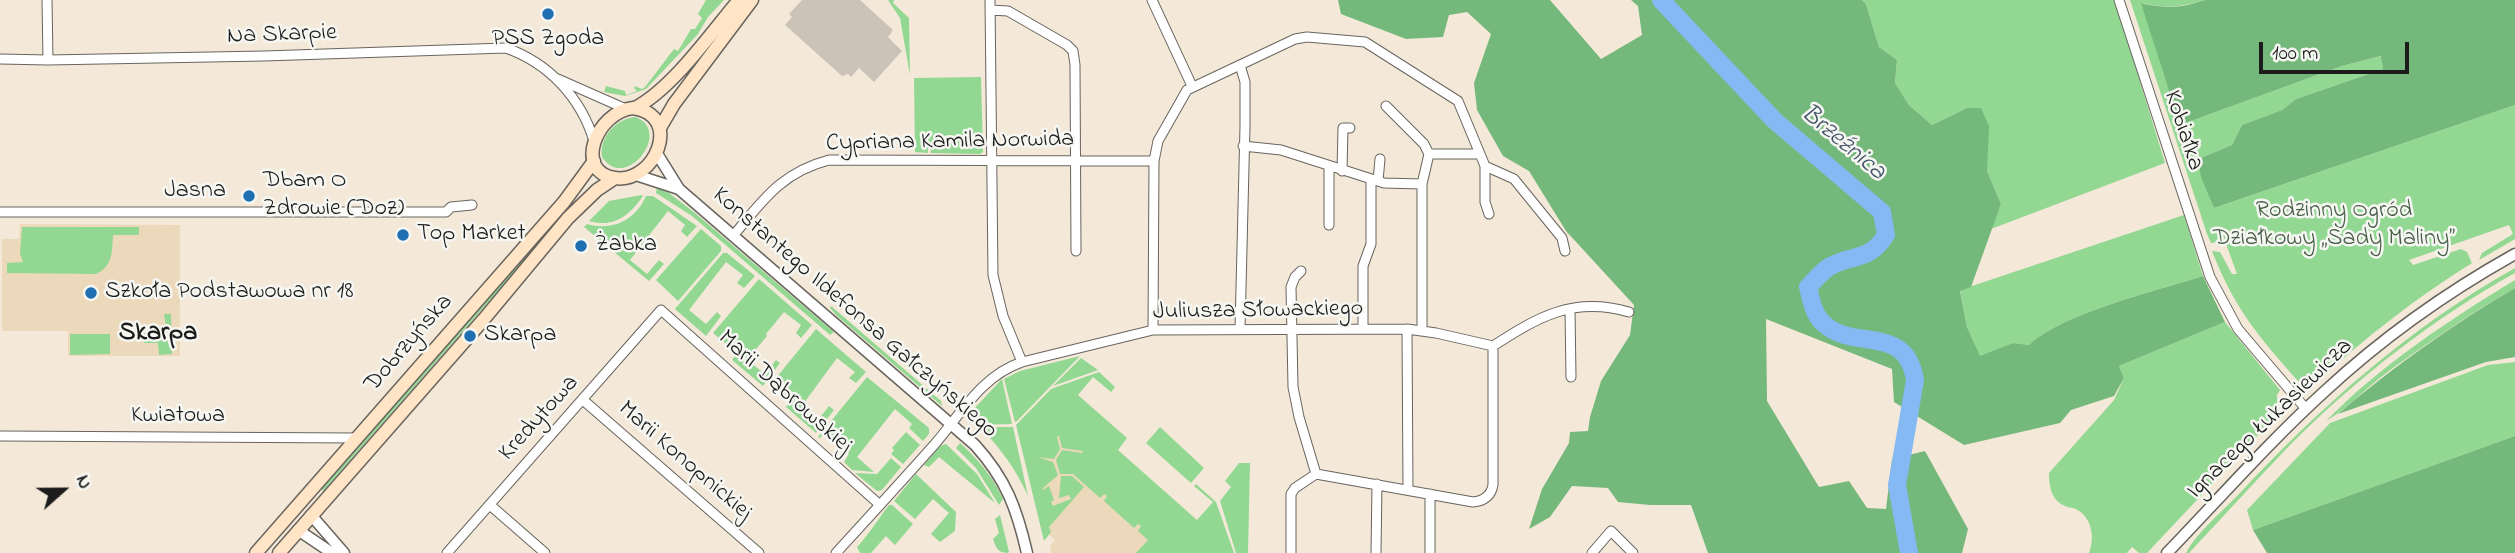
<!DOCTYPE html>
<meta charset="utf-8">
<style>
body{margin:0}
#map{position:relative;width:2515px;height:553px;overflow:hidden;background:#f4e9d8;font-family:"Indie Flower",sans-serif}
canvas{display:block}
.north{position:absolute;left:28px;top:455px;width:70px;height:70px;-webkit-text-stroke:5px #f6f6f2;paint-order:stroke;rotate:69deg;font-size:19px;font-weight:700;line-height:28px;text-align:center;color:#1c1c1c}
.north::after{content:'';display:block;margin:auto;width:24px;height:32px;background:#1c1c1c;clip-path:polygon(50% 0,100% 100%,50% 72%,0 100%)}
.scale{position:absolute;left:2259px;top:42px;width:150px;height:32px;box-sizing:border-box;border:4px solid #1c1c1c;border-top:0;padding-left:9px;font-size:21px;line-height:24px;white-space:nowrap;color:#1c1c1c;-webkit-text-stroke:5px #f6f6f2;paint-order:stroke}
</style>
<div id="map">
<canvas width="2515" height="553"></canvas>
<div class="north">N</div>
<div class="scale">100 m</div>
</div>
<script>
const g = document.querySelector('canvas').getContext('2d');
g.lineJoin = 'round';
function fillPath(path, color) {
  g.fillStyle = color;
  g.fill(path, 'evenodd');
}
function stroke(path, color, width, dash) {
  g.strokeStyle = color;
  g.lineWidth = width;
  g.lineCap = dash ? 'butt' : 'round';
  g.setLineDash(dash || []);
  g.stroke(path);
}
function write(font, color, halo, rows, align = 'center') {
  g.font = font + ' "Indie Flower",sans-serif';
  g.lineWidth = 5;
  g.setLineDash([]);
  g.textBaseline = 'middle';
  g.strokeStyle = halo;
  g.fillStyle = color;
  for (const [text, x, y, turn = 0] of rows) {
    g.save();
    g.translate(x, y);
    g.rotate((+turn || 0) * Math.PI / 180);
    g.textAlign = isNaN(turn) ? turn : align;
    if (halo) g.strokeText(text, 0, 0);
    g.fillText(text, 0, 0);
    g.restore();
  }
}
fillPath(new Path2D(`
 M20 224 180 225V356H68V331H2V239H19Z
 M1061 420 1204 553H1051L1050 546 1055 540 1047 533 1029 452Z`), '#ecd8ba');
fillPath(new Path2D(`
 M802 0H860L893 30 888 37 902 51 874 82 859 68 851 77 848 74 842 76 785 25 792 17 789 14Z`), '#cbc3b8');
fillPath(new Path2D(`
 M706 0H724L708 17 698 34 646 89 625 96 604 92 606 86 625 91 626 95 637 91 634 88 635 86 642 89 645 87 674 49 678 51 691 29H695L702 18 698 14Z
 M888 0H894L893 3 909 18 910 75 900 18Z
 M1862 0H2115L2165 163 1991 229 2001 204 1987 171V155L1967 108 1932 125 1909 105 1895 83 1897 60 1879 47 1866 4Z
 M2130 0H2205C2180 7 2168 9 2142 3L2180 125 2342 66 2382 56 2383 69 2296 99 2282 110 2242 125 2232 145 2198 159 2214 208 2515 105V239L2479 260 2482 253 2513 234 2509 225 2409 260 2413 265 2461 249 2467 252 2472 263C2416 298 2366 337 2318 381L2304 384 2298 381C2258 336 2234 308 2212 251L2220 252 2232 274H2237L2225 241 2211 243 2207 234Z
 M981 77 983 152 980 154 931 153 930 144H928V153L915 152 914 78Z
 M635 117C674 131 625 193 602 157 599 137 616 119 635 117Z
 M657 187 665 190 695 213 834 332 830 335 692 216 656 193Z
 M641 195 643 196C629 216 614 228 589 221L609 201Z
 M646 196H653L697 226 687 237 681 231 685 225 668 211 630 260 647 274 659 260 664 264 649 281 584 227 587 224C612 231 635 221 646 196Z
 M566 208 568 211 323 491 320 488Z
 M2184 215 2203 276C2156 291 2063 313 2029 345L2013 343 1980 357 1967 327 1960 290Z
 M22 227H139V235H113C112 252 113 266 96 274L7 273V263L23 262 20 254Z
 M701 229 721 246V251L678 301 656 280Z
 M723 253H727L755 276 744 288 737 283 743 275 726 262 689 310 706 324 717 312 721 316 706 336 675 309Z
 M2515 268V273C2434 318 2357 378 2291 444 2256 480 2223 517 2189 553H2186C2196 533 2223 511 2239 494 2321 406 2410 327 2515 268Z
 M759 279 812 325 801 338 796 333 801 325 784 312 766 334 767 336 747 360 765 374 776 360 780 363 763 386 732 360 737 353 713 333Z
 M2515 280V288C2468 315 2424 345 2381 377 2362 392 2347 409 2326 421 2381 365 2449 320 2515 280Z
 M831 306 941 401 942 406 837 316 830 308Z
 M164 314H171L172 354 159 355 158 343H144V333H167Z
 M2225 322 2280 390 2277 395 2278 411 2275 417 2147 553H2139L2132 547 2127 553H2089C2095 538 2092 517 2076 509 2072 507 2068 508 2065 506 2051 500 2049 486 2049 473L2114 400 2124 378 2119 366Z
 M816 329 866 372 856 383 849 378 855 372 837 358 801 407 817 421 829 406 834 410 816 433 786 407 790 401 771 384Z
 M70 334H110V354L70 355Z
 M1080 356 1017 421 1015 422 1004 379 1020 371Z
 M1081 358 1098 370 1053 386Z
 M2515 362V436L2253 530 2247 510 2330 423 2488 365Z
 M1099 372 1115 387 1111 392 1093 377 1078 395 1127 438 1118 450 1197 520 1213 502 1194 486 1196 484 1216 502 1234 553H1136L1148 540 1138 531 1141 526 1138 524 1134 528 1104 501 1107 496 1104 494 1100 498 1073 474H1060L1056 460 1062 450 1082 453 1083 451 1062 448 1059 436 1057 437 1060 449 1054 459 1038 457 1053 462 1058 475 1042 489 1043 490 1049 486 1054 500 1051 502 1053 506 1071 499 1069 495 1059 498 1061 476H1072L1084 487 1049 527 1051 532 1044 541 1016 425 1051 389Z
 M867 377 929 428V434L923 441 909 428 912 424 895 409 857 457 874 472 852 470 844 462 849 454 842 448 843 445 827 431 820 438 818 437Z
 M1002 379 1012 424 978 425 970 413Z
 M980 427H1013L1028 496C1016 469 1000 448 980 427Z
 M1160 427 1204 468 1191 483 1146 443Z
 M906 432 920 445 903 464 891 454 894 450 892 448Z
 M960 443C978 459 993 477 1003 499L999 505 976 468 956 448Z
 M946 444 977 474 995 503 939 457 929 467 924 465 940 446Z
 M891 458 901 467 882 490 877 491 855 473 877 474Z
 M1239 463H1250L1248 553H1236L1220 501 1231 487 1225 481Z
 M916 474 956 512 955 531 940 542 931 534 949 513 933 499 915 519 894 501Z
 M889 505H892L913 524 895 545 886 536 871 553H860L857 547C870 533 878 519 889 505Z
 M1000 515 1009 552 1008 553C998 553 996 548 993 539L999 533 995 519Z`), '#92d892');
fillPath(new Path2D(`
 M1338 0H1550L1601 59 1642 35 1638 6 1631 0H1862L1866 4 1879 47 1897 60 1895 83 1909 105 1932 125 1967 108H1981L1989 126 1987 171 2001 204 1971 287 1960 291 1967 327 1980 356 2013 343 2029 345C2063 313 2156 291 2203 276L2225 322 2119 366 2124 378 2114 396 2071 410 2060 423 1964 445 1894 402 1892 369 1766 319 1767 401 1819 487 1849 481 1867 508 1886 509 1892 459 1925 451 1968 529 1962 553H1708L1691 505H1650L1618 502 1608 488 1572 486 1550 517 1529 529 1542 489 1569 443 1570 432 1588 431 1590 417 1601 381 1630 335 1634 305 1566 231 1529 171 1503 156 1477 110 1474 83 1491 34 1467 12 1449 15 1443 37 1406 39 1341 14Z
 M2205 0H2515V105L2214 208 2201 177 2198 159 2232 145 2242 125 2282 110 2296 99 2383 69 2381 56 2342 66 2180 125 2141 3C2167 9 2180 8 2205 0Z
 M2515 288V357L2486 362 2338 414C2394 366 2452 325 2515 288Z
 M2515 436V553H2267L2253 530Z`), '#75b87c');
stroke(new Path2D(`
 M1661 0 1775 121 1882 212 1886 235C1868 263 1852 253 1829 267 1821 272 1814 281 1808 287 1811 299 1813 313 1822 322 1852 353 1906 322 1915 380L1897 485 1909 553`), '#84b9f3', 18);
const minor = new Path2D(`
 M47 0 48 60
 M990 0 993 275 1003 316 1022 362
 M1152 0 1192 86
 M2119 0 2210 277 2238 329 2306 409
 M990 10 1008 11 1067 45 1073 51 1075 65 1076 251
 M0 59 48 60 264 56 506 48C549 63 581 98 594 141
 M558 79 626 109
 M1386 106 1424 144 1429 154 1422 184
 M1243 146 1281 150 1384 183 1422 184V330
 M1429 154H1478
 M1485 166V202L1489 214
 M1342 171 1343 128H1350
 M1378 181 1380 159
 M0 212H446L451 207 472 205
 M1329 225V166
 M733 236C763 200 782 172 829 160L1154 161
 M1301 271 1295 277 1291 287 1293 387 1299 417 1316 474 1473 502C1484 501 1491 496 1493 485V346
 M1570 309 1571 377
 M1240 329 1245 126V82L1240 65
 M1363 329V266L1371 244V180
 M1407 329 1408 490
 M1153 330 1154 161 1158 141 1187 90 1295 39 1307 37 1365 42 1458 101 1485 166 1514 179 1562 238 1565 251
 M583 400 759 553
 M0 436 355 438
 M1430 494V553
 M490 505 545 553
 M447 553 661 310 880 505
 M836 553C869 517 902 481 934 445 961 414 981 376 1022 362L1153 330 1407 329 1436 333 1493 346C1538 317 1573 296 1629 312
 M1291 553V494L1295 488 1316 474
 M1376 553 1377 484
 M1592 553 1611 531 1633 553`);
const tertiary = new Path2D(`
 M656 152 679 189 975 445C1006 479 1017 509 1027 553
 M636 175 679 189
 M311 515 344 553
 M298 530 332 553
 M2167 553C2219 499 2269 442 2324 392 2381 339 2447 292 2515 254`);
const secondary = new Path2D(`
 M633 108C684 115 655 184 615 178 573 172 596 112 633 108Z
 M635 108C672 89 711 33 739 0
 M660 128 674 104 752 0
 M256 553 564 202 594 161
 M279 553 484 319 568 218 597 190 615 178`);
stroke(minor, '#68645e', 11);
stroke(tertiary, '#68645e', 13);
stroke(secondary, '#68645e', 15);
stroke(minor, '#fff', 9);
stroke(tertiary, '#fff', 10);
stroke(secondary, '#ffe4c6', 12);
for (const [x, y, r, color] of [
 [548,14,7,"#1f6fb2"],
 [249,196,7,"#1f6fb2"],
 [403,235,7,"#1f6fb2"],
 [581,246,7,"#1f6fb2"],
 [91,293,7,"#1f6fb2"],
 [470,336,7,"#1f6fb2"]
]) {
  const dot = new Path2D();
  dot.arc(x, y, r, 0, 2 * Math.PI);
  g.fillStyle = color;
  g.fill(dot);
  stroke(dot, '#f6f6f2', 2.5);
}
write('24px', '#1c1c1c', '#f6f6f2', [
 ["Na Skarpie",282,36,-2],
 ["Kobiałka",2182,131,72],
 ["Cypriana Kamila Norwida",950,143,-1],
 ["Jasna",195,192],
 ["Juliusza Słowackiego",1258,312,-1],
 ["Konstantego Ildefonsa Gałczyńskiego",854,314,41],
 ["Dobrzyńska",410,344,-49],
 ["Marii Dąbrowskiej",784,393,42],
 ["Kwiatowa",178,417],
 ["Kredytowa",540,419,-48],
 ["Ignacego Łukasiewicza",2271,420,-44],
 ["Marii Konopnickiej",684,462,41]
]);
write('24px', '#1c1c1c', '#f6f6f2', [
 ["PSS Zgoda",548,40,"center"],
 ["Dbam O",263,182],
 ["Zdrowie (Doz)",263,210],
 ["Top Market",417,235],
 ["Żabka",595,246],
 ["Szkoła Podstawowa nr 18",105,293],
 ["Skarpa",484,336]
], 'left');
write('24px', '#455e45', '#f6f6f2', [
 ["Rodzinny Ogród",2334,212],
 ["Działkowy „Sady Maliny”",2334,240]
]);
write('italic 26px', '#405367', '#f6f6f2', [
 ["Brzeźnica",1842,144,40]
]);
write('bold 26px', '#1c1c1c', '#f6f6f2', [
 ["Skarpa",158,335]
]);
</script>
